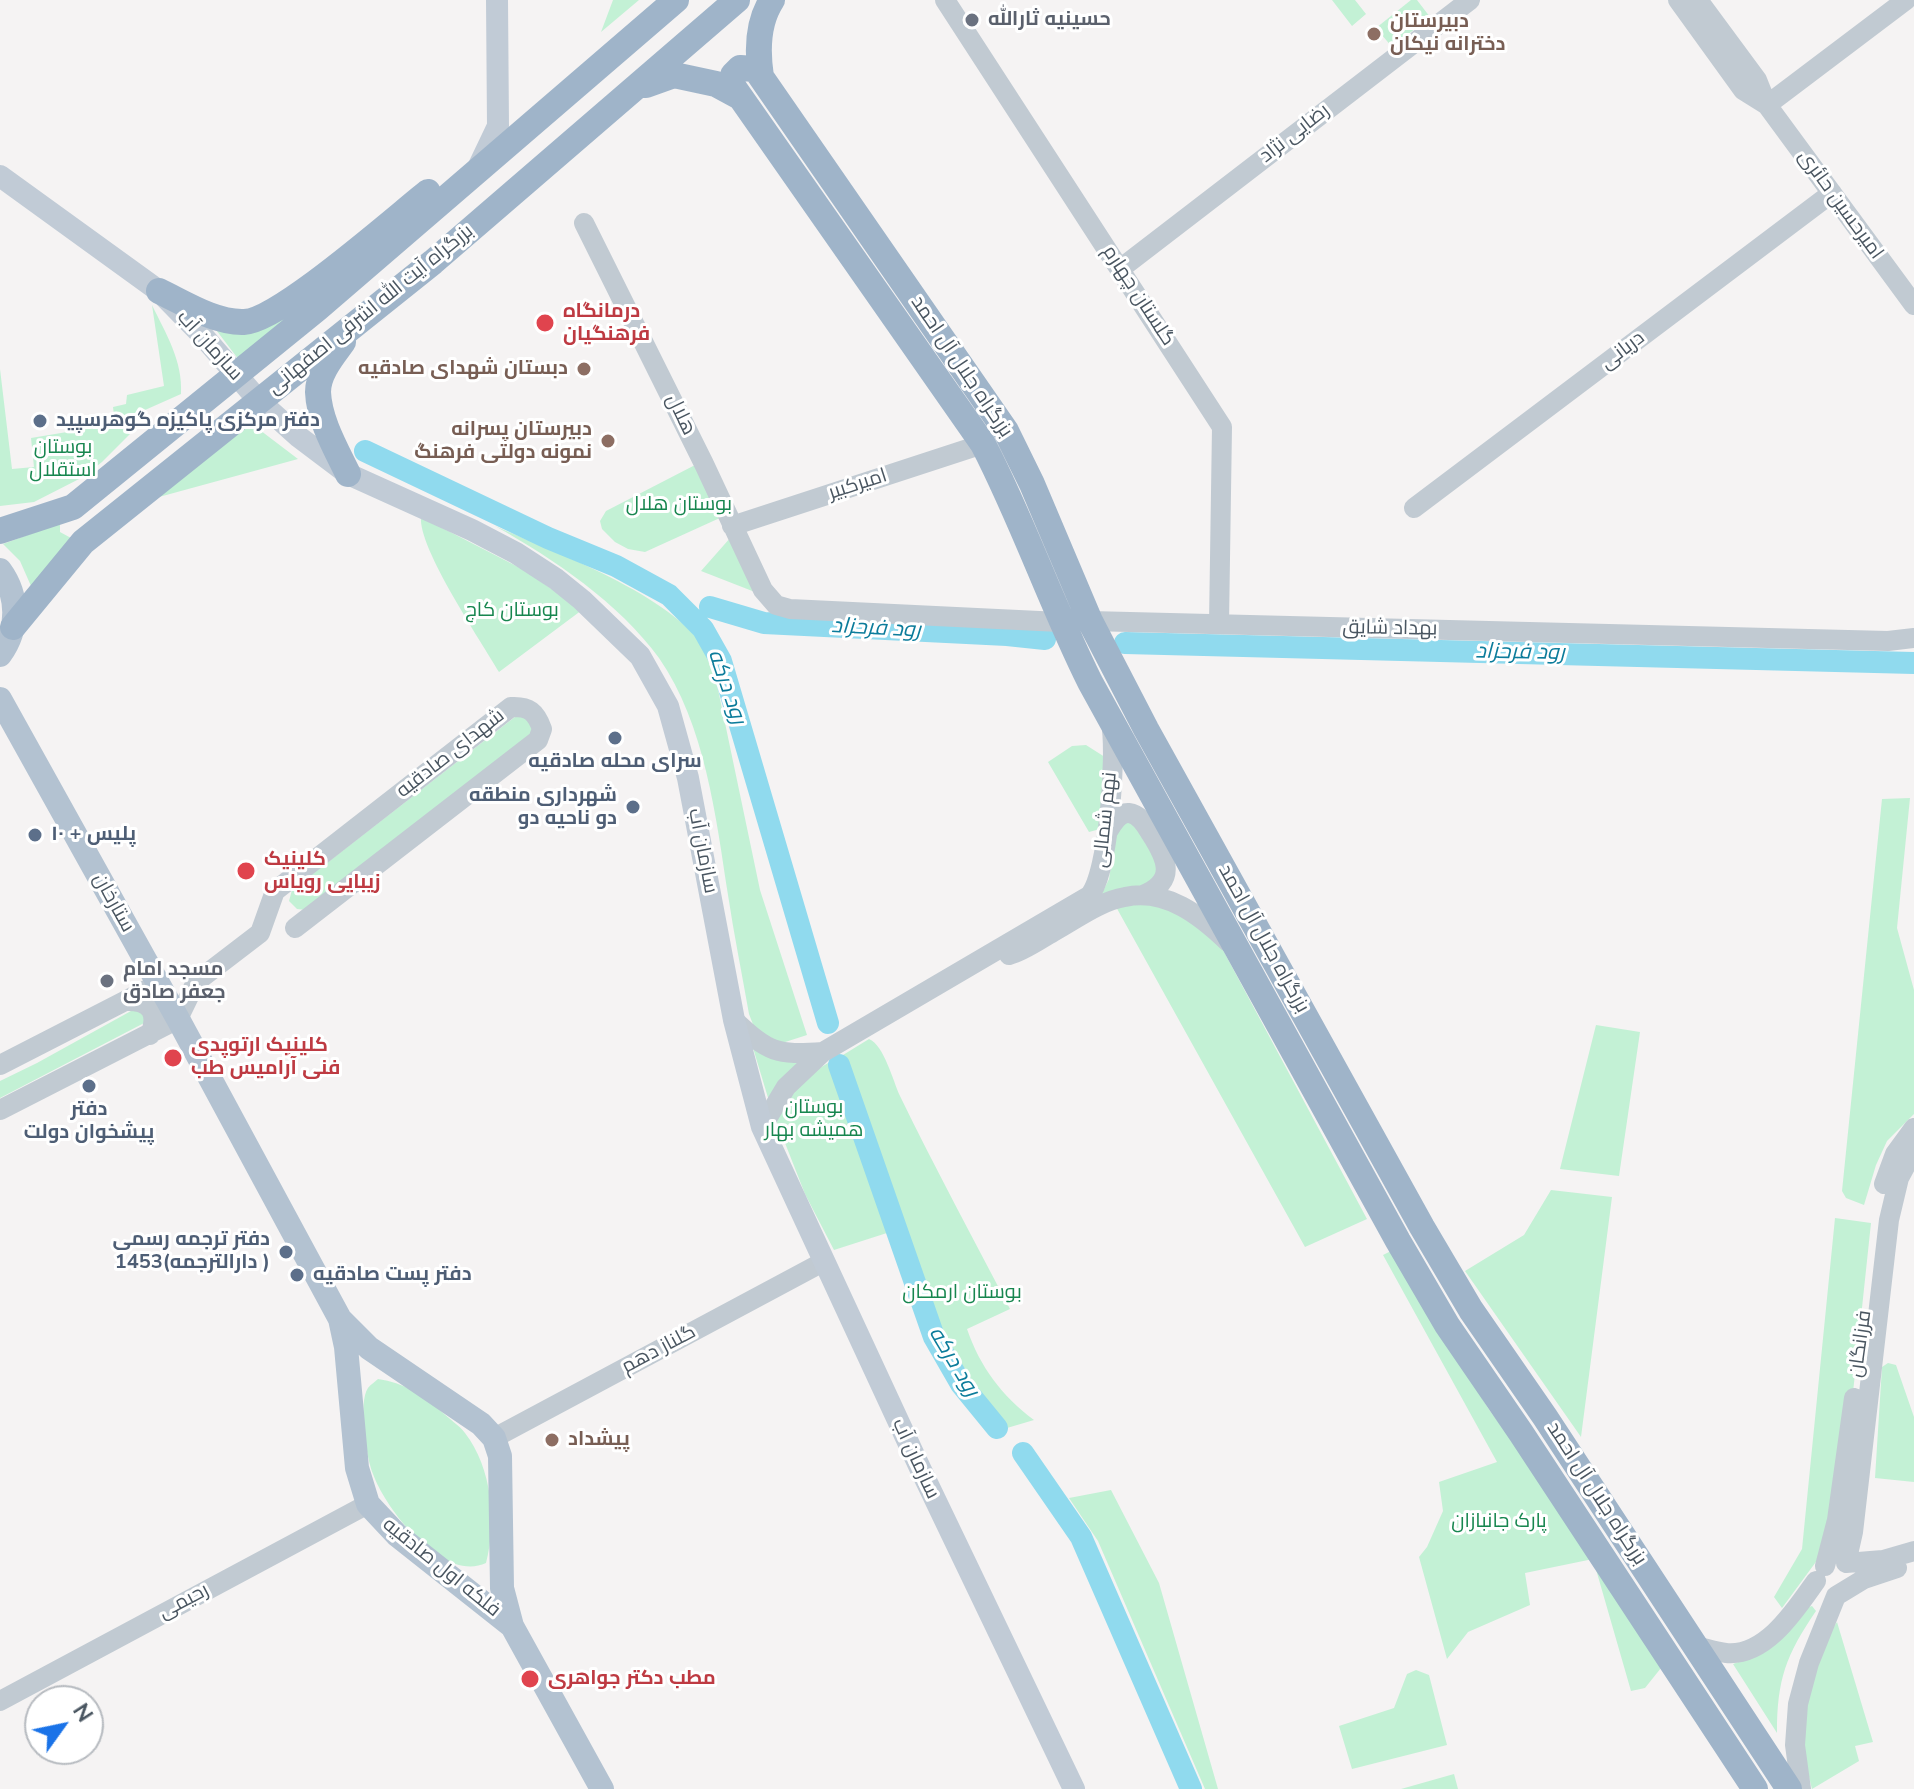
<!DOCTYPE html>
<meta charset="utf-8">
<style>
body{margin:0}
#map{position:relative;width:1914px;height:1789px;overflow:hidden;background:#f5f3f3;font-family:"Nunito Sans",sans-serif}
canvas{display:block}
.north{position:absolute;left:24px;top:1685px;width:80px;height:80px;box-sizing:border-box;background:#fff;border:2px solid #b7bbc0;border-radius:50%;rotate:57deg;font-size:22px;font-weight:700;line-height:32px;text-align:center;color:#4a5661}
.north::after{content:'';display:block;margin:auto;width:28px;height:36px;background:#1a73e8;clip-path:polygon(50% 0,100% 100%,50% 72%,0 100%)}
</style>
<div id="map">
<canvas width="1914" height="1789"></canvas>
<div class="north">N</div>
</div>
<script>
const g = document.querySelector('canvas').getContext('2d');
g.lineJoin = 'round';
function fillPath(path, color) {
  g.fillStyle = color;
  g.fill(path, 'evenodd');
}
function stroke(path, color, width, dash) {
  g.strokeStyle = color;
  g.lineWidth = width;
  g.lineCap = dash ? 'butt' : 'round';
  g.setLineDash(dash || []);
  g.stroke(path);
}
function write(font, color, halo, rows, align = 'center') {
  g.font = font + ' "Nunito Sans",Cairo,sans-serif';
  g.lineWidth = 6;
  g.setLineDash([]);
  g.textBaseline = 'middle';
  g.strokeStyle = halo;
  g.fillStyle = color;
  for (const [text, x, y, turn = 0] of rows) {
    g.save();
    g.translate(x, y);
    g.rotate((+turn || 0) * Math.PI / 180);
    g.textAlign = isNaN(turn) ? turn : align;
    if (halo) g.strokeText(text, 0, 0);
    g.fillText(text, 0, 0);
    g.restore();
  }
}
fillPath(new Path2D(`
 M613 0H639L601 32Z
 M1332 0H1355L1366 14 1352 26Z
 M1411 0H1417L1430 17 1392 47 1376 28Z
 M397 220 239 360 207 318 231 328Z
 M152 305C166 334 183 361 181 394L136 414 130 434 102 462 83 477 34 502 0 506V369L12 469 34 467 31 438 115 424 113 407 126 404 127 395 164 386Z
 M248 421 298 459 159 497Z
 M697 464 722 517 645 552 628 549 615 542 602 529 600 521 606 511Z
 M421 517 524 570 582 610 499 672C481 641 418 548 421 517Z
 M60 523V532L71 538 31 586 20 561 3 544Z
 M495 526C552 551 675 596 706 651 711 659 713 671 716 680L760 890 807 1035 779 1044 754 1027 749 1014C742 974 734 935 728 895 716 817 705 724 659 658 619 603 554 559 495 526Z
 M731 537 760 594 701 571Z
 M520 713 538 731 306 910 297 909 289 901 292 890Z
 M1086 745 1108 759 1100 829 1089 832 1048 762 1072 746Z
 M1910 798 1897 928 1914 990V1114L1887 1141 1876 1165 1864 1205 1846 1198 1842 1191 1882 799Z
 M1130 818 1160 862 1158 881 1098 901 1109 879 1117 825Z
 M1115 905H1163L1196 924 1223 950 1367 1219 1305 1247Z
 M140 1006 148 1021 0 1098V1081L37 1063Z
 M1596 1025 1640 1032 1619 1176 1560 1169Z
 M869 1039C884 1045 893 1081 900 1096 935 1168 973 1238 1010 1309L967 1329C980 1367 1002 1396 1034 1420L1007 1428 1000 1423 962 1375 940 1338 843 1055Z
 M753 1048 810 1057 769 1101Z
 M828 1063 834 1068 890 1232 834 1250 805 1194 776 1120 803 1078Z
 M1551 1190 1612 1197 1581 1437 1465 1271 1524 1235Z
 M1835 1218 1871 1223 1844 1477 1821 1555 1782 1608 1774 1597 1802 1549Z
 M1391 1251 1488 1408 1593 1552 1661 1668 1645 1688 1631 1691 1593 1559 1525 1573 1530 1605 1468 1632 1447 1659 1419 1557 1427 1547 1443 1511 1439 1482 1497 1462 1383 1255Z
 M1888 1363 1896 1365 1914 1417V1482L1875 1478 1882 1367Z
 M378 1379C404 1383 422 1394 442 1412 449 1419 459 1425 465 1433 492 1468 497 1522 486 1563 443 1583 386 1510 373 1474 366 1457 358 1402 368 1388 371 1384 375 1382 378 1379Z
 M1111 1490 1159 1583 1218 1789H1205L1098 1541 1069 1498Z
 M1812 1606 1816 1611C1786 1655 1777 1679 1777 1733L1733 1664 1761 1654 1806 1608Z
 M1837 1622 1873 1742 1855 1746 1859 1761 1812 1789C1797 1734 1803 1669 1837 1622Z
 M1416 1670 1429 1675 1447 1745 1352 1769 1339 1726 1394 1708 1407 1674Z
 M1454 1774 1458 1789H1401Z`), '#c3f1d5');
stroke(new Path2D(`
 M365 451 548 538 616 566 669 595 703 629 721 661 828 1023
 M710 607 764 623 1007 635 1045 639
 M1125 643 1914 663
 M839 1065 934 1337 961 1384 997 1428
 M1023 1453 1081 1537 1191 1789`), '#90daee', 22);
stroke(new Path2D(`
 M945 0 1222 427 1219 624
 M1678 0 1743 90 1767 105
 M1698 0 1757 80 1767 105 1914 305
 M1767 105 1906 0
 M584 223 704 464 763 590 776 605 790 609 1060 622
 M1120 269 1470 0
 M1414 508 1832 193
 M732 526 983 444
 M1090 621 1888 641 1914 638
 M1107 833C1112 825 1118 812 1129 813 1140 814 1146 826 1151 834 1167 859 1177 881 1143 895
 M1009 955C1024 951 1039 940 1053 932 1075 920 1100 901 1125 897 1166 888 1201 916 1228 942
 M128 1001C152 1001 158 1014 150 1035
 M734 1020C769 1053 776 1055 823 1052L1089 896C1109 874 1117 753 1111 723
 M0 1065 158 984
 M0 1110 178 1019 196 982 260 933 275 891 511 707C529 706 536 712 542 729L538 740 295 928
 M762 1127 786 1087 823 1052
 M1914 1150 1899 1178 1889 1220 1853 1532 1846 1563 1883 1560 1914 1551
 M1884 1184 1895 1154 1914 1128
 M494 1438 823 1262
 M1825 1566 1837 1520 1854 1398
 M1695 1646C1705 1648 1716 1652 1726 1653 1766 1657 1796 1609 1816 1581
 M0 1701 368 1504
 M1801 1789 1795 1745 1798 1704 1809 1663 1836 1596 1864 1579 1897 1568`), '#c1cad2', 20);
stroke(new Path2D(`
 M477 170 498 126 497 0
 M0 176 159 291 203 336 259 401 299 437 348 474 472 530 516 553 556 579 582 600 640 656 668 706 688 778 734 1020 762 1127 920 1468 1074 1789`), '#c1cbd6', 22);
stroke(new Path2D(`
 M0 570C19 596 19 629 0 655
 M0 699 178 1019 340 1319 346 1347 357 1468 368 1504 397 1535 512 1626
 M340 1319 369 1348 481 1424 494 1438 500 1456 502 1588 512 1626 602 1789`), '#b3c2d1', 24);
stroke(new Path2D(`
 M761 77C757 51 757 23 772 0
 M646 85 674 75 716 84 740 97
 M159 291C184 303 215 323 244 322 279 321 394 219 428 192
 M343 342C333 356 318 373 318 392 319 420 336 449 348 474
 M0 531 73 507 317 309 676 0
 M13 627 83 542 433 262 737 0
 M1755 1789 1521 1433 1447 1325 1398 1241 1090 682C1051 604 1023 521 983 444L732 85 733 75 740 68 755 69 761 77 1006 431 1032 484 1090 621 1146 729 1422 1227 1471 1310 1545 1417 1789 1789`), '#9fb4c9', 26);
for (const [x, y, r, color] of [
 [972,20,8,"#6b7280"],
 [1374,34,8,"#8d6e63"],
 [545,323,10,"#e0444e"],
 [584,369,8,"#8d6e63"],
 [40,421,8,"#5c6f8a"],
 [608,441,8,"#8d6e63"],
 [615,738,8,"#5c6f8a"],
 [633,807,8,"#5c6f8a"],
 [35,835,8,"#5c6f8a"],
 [246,871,10,"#e0444e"],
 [107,981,8,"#6b7280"],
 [173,1058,10,"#e0444e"],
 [89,1086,8,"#5c6f8a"],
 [286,1252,8,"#5c6f8a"],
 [297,1275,8,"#5c6f8a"],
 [552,1440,8,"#8d6e63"],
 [530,1679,10,"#e0444e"]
]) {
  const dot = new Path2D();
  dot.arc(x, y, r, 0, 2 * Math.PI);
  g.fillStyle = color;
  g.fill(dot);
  stroke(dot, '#fff', 3);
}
write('bold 20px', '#5b616d', '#fff', [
 ["حسینیه ثارالله",988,20],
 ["مسجد امام",123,970],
 ["جعفر صادق",123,993]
], 'left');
write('bold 20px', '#785e54', '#fff', [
 ["دبیرستان",1390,22],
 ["دخترانه نیکان",1390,45],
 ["دبستان شهدای صادقیه",568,369,"right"],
 ["دبيرستان پسرانه",592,430,"right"],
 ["نمونه دولتی فرهنگ",592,453,"right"],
 ["پیشداد",568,1440]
], 'left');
write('20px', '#4a5661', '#fff', [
 ["رضایی نژاد",1295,134,-38],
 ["امیرحسین حائری",1840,205,54],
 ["گلستان چهارم",1138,296,57],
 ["بزرگراه آیت الله اشرفی اصفهانی",371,310,-39],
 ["سازمان آب",209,346,48],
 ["دریانی",1623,351,-37],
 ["بزرگراه جلال آل احمد",961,367,56],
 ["هلال",680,415,64],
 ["امیرکبیر",858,485,-18],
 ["بهداد شایق",1390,629,1],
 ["شهدای صادقیه",451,754,-38],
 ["نهم شمالی",1106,820,-84],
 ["سازمان آب",702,851,79],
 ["ستارخان",113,903,61],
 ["بزرگراه جلال آل احمد",1263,939,61],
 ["فرزانگان",1861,1344,-82],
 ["گلناز دهم",659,1350,-28],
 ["سازمان آب",915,1459,65],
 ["بزرگراه جلال آل احمد",1596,1494,57],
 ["فلکه اول صادقیه",441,1568,39],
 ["رحیمی",184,1602,-28]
]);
write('bold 20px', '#be3a42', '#fff', [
 ["درمانگاه",563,312],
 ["فرهنگیان",563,335],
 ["کلینیک",264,860],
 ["زیبایی رویاس",264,883],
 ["کلینیک ارتوپدی",191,1046],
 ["فنی آرامیس طب",191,1069],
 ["مطب دکتر جواهری",548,1679]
], 'left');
write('bold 20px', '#4e5e75', '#fff', [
 ["دفتر مرکزی پاکیزه گوهرسپید",56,421],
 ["سرای محله صادقیه",615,762,"center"],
 ["شهرداری منطقه",617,796,"right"],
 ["دو ناحیه دو",617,819,"right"],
 ["پلیس + ۱۰",51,835],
 ["دفتر",89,1110,"center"],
 ["پیشخوان دولت",89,1133,"center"],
 ["دفتر ترجمه رسمی",270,1240,"right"],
 ["1453(دارالترجمه )",270,1263,"right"],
 ["دفتر پست صادقیه",313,1275]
], 'left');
write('20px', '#17864f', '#fff', [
 ["بوستان",63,448],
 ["استقلال",63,471],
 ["بوستان هلال",679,505],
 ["بوستان کاج",512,611],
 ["بوستان",814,1108],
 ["همیشه بهار",814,1131],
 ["بوستان ارمکان",962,1293],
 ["پارک جانبازان",1499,1522]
]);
write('italic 22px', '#0c7c9b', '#fff', [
 ["رود فرحزاد",876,629,3],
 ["رود فرحزاد",1520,653,1],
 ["رود درکه",726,687,71],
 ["رود درکه",953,1362,59]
]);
</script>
